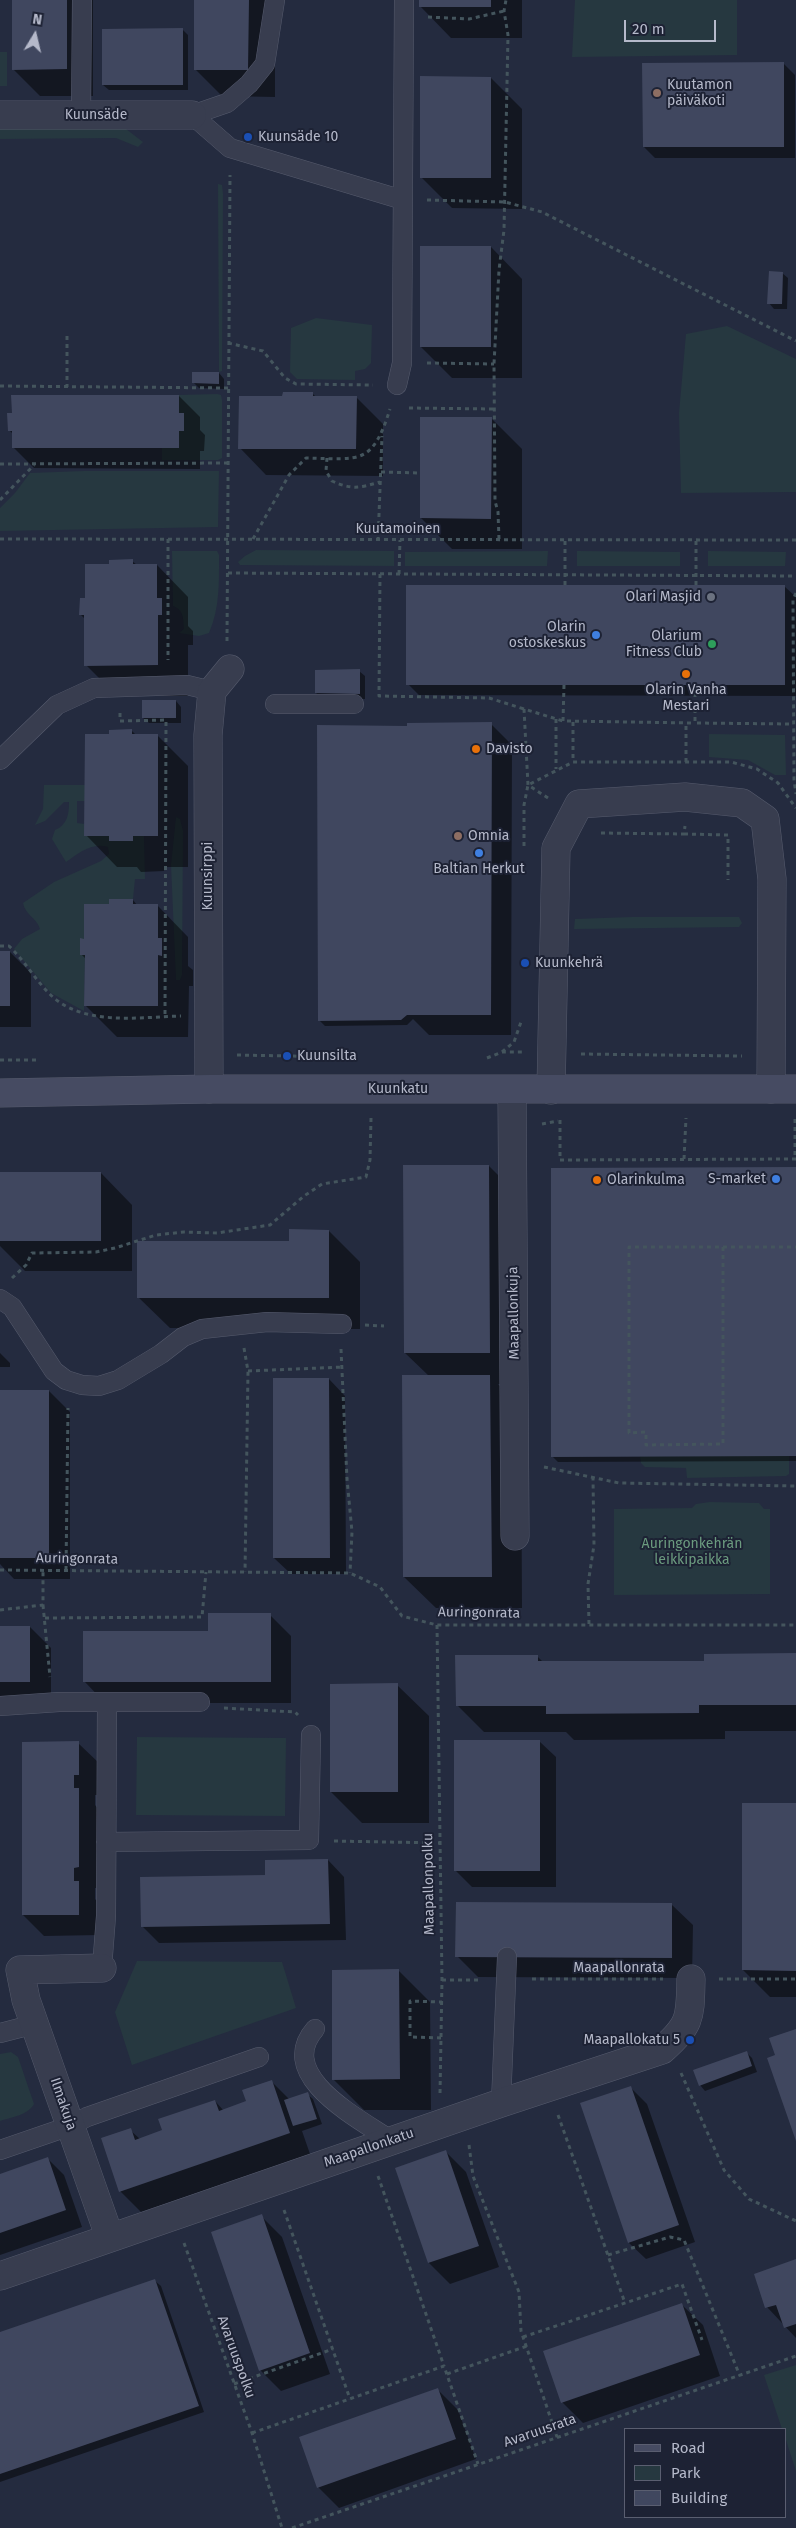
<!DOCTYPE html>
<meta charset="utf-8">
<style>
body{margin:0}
#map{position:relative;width:796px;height:2528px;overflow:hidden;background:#242b3f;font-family:"Fira Sans",sans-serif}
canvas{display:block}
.legend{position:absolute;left:624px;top:2428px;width:162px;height:90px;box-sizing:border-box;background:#1d2234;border:1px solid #5a5e70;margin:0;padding:6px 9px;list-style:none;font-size:15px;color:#b5b9ca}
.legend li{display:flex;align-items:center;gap:10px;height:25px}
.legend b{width:25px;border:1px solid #5a5e70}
.north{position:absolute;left:10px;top:10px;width:50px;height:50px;-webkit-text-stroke:4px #1d2234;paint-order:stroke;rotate:9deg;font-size:14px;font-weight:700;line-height:20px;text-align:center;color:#b5b9ca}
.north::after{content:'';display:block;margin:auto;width:18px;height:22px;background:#b5b9ca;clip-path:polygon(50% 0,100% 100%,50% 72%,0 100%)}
.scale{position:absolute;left:624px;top:20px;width:92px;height:22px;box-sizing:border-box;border:2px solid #b5b9ca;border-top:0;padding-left:6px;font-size:15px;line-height:18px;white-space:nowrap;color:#b5b9ca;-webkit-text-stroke:4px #1d2234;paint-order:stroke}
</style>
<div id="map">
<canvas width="796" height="2528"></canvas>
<ul class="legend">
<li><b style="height:6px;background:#464b62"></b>Road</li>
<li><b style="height:14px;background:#263840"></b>Park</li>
<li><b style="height:14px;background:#40475f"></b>Building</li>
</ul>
<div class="north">N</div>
<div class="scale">20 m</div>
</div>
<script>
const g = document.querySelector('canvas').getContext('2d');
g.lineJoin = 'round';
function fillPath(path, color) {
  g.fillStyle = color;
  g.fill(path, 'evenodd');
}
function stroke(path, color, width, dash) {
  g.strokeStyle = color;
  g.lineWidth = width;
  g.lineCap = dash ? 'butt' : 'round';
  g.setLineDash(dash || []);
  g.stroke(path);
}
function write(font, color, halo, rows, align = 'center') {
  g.font = font + ' "Fira Sans",sans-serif';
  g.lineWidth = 4;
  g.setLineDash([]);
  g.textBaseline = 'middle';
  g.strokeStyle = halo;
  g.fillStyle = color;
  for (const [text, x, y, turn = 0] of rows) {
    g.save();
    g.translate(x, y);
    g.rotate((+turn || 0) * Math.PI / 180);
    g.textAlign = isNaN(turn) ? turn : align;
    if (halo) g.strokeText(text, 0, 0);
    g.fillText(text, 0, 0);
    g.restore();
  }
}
fillPath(new Path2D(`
 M575 0H737V55L572 57Z
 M0 52H7V86H0Z
 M0 127 126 129 143 142 138 147 116 138 0 139Z
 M218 184 222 185 223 194 222 371 219 372Z
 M316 318 372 325 371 363 365 369 355 371V380L297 379 290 372 291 328Z
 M727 326 796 359V492L681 493 679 413 686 334Z
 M217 394 221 395 222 400V458L218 460H162V448H179V431H184V413H179V395Z
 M84 471H219L218 527 0 531V508L15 493 30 473Z
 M256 550 394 551V566L240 565 238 562 245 556Z
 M172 551H217L219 555C219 582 220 608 209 633L199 636 179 633 184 629C183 618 184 610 173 606Z
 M548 551 547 566H405V552Z
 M577 551 680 552V566H577Z
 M708 551 786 552 785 566H708Z
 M709 734 785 735 786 775H775L748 760 709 757Z
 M44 785H85V801H77V823L85 824V836H109V841H133V836H144L145 879H135L133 899H109V904L84 939H80V955H85L84 1011 51 993 14 949 22 939 40 929C37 918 25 915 23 903L54 882 101 861 109 854 108 847C92 842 79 853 66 862L52 839 55 830C67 825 69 815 69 802H64L45 821 35 825 43 809Z
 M176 817 180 819 183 831 182 975 180 980H176L171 865Z
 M632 917H739L742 923 739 927 574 929 575 919Z
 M640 1456H789V1474L786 1476 687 1478 686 1468 645 1467 641 1463Z
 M710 1502 759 1503 764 1509H770V1594L614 1595V1509L692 1508 696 1504Z
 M137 1737 286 1738 285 1816 136 1815Z
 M137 1961 282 1962 296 2008 132 2065 115 2012Z
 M11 2052 18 2057 34 2104C28 2115 12 2117 0 2121V2054Z
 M796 2365V2471L785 2437V2429H782L764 2375Z`), '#263840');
fillPath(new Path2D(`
 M13 0H93V96H40L13 69Z
 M196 0H275V97L222 96 195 69Z
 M420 0H522V38H451L420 6Z
 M182 29 188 35V90H109L103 85Z
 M783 63 795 75V158H655L644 147Z
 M491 78 522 109V209L452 208 421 177Z
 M491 247 522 279V378H452L421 347Z
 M782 273 788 278 787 309H774L769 303Z
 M219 373 224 379V389L199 388 193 382Z
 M312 393 316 397H356L383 424V476L266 475 240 448 284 397Z
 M179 396 200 417V430L205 435 204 451H200V469L34 468 13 447V434L9 430Z
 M491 418 522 449V549H452L421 518Z
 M132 561 137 565H157L188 597V626L193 631V645H188V696H117L86 665V620L81 615 86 600 110 566Z
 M784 586 796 597V696L419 695 408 684Z
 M359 671 365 676V699L322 698 316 693Z
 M176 701 181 707V723H149L143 718Z
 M491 724 512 745 511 1035H429L413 1019 407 1025 325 1026 319 1020 407 727Z
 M132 731 136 735H157L188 766V867H164V871L141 872 137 867H117L86 835Z
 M133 900 137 905H157L188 937V966L193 970V986H189L188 1037H117L86 1006V959L81 954 86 940 110 905Z
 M0 952H10L31 973V1027H0Z
 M489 1166 520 1197 521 1384H498L521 1407 522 1608H436L404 1577 429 1376 405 1353Z
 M796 1169V1461L558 1462 552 1456Z
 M0 1173H101L132 1205V1271H25L0 1246Z
 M329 1231 360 1262V1329L170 1328 138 1297Z
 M0 1353 10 1363V1367H0Z
 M329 1379 345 1396 346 1574H291L274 1558Z
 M49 1391 70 1412V1579H14L0 1564V1392Z
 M270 1615 291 1636V1703H105L85 1682 210 1632Z
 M0 1627H30L51 1648V1703L0 1702Z
 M796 1655V1731H725V1739L574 1740 566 1732H484L457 1705 537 1656 544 1663 705 1662Z
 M397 1685 429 1716V1823H362L331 1792Z
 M539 1741 556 1757V1887H472L456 1871Z
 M78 1743 99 1763V1795H95V1805L99 1810V1888H95V1899L99 1904 100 1935 44 1936 23 1915Z
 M796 1804V1997H770L743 1970Z
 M328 1860 344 1877 346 1940 159 1943 142 1926Z
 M672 1905 693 1925 692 1978 478 1977 457 1956Z
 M399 1971 430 2002 431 2110H364L333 2079Z
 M747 2053 752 2058 757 2072 705 2091 700 2085Z
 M271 2081 290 2100 307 2094 313 2099 322 2124 302 2131 310 2154 141 2212 120 2191 130 2130 140 2139 163 2131 215 2101 224 2111 248 2102Z
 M630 2087 647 2104 695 2242 646 2259 629 2243Z
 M445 2151 466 2172 499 2267 450 2284 429 2263 397 2169Z
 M47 2158 64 2175 82 2227 0 2255V2175Z
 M261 2216 282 2237 330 2374 281 2391 260 2370Z
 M796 2261V2338L767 2307Z
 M155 2281 161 2286 204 2412 0 2482V2334Z
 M682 2305 703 2325 720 2376 583 2423 562 2402Z
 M437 2389 458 2410 476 2459 339 2508 318 2487Z`), '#0007');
fillPath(new Path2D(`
 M12 0H67V69L12 70Z
 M194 0H249L248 70H194Z
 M419 0H491V7H419Z
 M183 28V85H102V29Z
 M784 62V147H643L642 63Z
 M420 76 491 77V178H420Z
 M420 246H491V347H420Z
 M769 271 783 272 782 304H767Z
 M192 372H219V384L192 383Z
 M283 392H313V396H357L356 449H238L239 396H282Z
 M11 395H179V413H184V431H179V448H12V431H8L7 413H12Z
 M420 417H492L491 519 420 518Z
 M133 559V564H157V598H162V615H158V665L84 666V615H79L80 598H85V564H109V560Z
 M406 585H785V685H406Z
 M360 669V694L315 693V670Z
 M142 700H176V718H142Z
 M492 722 491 1015H407L401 1020 318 1021 317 725 407 726V723Z
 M132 729V734H158V836H133V841H109V836H84L85 734H109V730Z
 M109 899H133V904H158V938H162V956L158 955V1006H84L85 955H80V938L84 939V904H109Z
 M0 951H10V1006H0Z
 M403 1165H489L490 1353H404Z
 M796 1167V1456L551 1457V1168Z
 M0 1172H101V1241H0Z
 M289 1229 329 1230V1298H137V1241H289Z
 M402 1375H490L492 1577H403Z
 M273 1378H329L330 1558H273Z
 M0 1390H49V1558H0Z
 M208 1613H271V1682H83V1631H208Z
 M0 1626H30V1682H0Z
 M796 1653V1705H699V1713L546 1714V1706H456L455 1655H538V1661H704V1654Z
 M398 1683V1792H330V1684Z
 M454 1740H540V1871H454Z
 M79 1741V1775H74V1788H79V1867L74 1868V1881H79V1915H22V1742Z
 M742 1803H796V1971L742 1970Z
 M328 1859 330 1924 141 1927 140 1877 265 1875V1860Z
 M456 1902 672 1903V1958L455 1957Z
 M399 1969 400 2079 332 2080V1970Z
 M796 2029V2141L767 2058 775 2055 769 2038Z
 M747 2051 752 2066 699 2086 693 2070Z
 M272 2080 290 2133 119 2192 101 2138 131 2128 135 2140 162 2130 158 2119 215 2100 219 2111 246 2101 242 2090Z
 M631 2086 679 2225 628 2243 580 2103Z
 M308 2092 317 2119 293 2126 284 2100Z
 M446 2150 479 2246 428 2263 395 2168Z
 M48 2157 66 2210 0 2233V2174Z
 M262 2214 310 2353 259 2371 211 2232Z
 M796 2259V2324L784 2328 776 2305 765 2308 754 2274Z
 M155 2279 199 2406 0 2474V2332Z
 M682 2303 700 2355 561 2403 543 2351Z
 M438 2388 456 2439 317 2488 299 2437Z`), '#40475f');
const lane = new Path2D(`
 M275 0 265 64 249 84 227 103 192 115 230 148 403 200
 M81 115 82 0
 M397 385 402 363 404 0
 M275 704H354
 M0 760 57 705 94 688 187 685 212 691
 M0 1299 12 1307 54 1371 66 1380 82 1385 99 1386 118 1380 161 1354 183 1337 202 1329 267 1322 342 1324
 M0 1706 59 1702H200
 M106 1842 309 1840 311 1735
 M102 1968 106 1916 107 1702
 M315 2029C274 2076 360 2119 392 2141
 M0 2033 35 2024
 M501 2103 507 1957
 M0 2150 70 2126 87 2117 259 2057`);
const street = new Path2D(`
 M0 115H192
 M209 1089 208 735 212 691 230 669
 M512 1090 515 1536
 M551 1090 556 848 579 804 685 797 742 803 765 819 772 879 771 1089
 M102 1968 20 1970 26 2000 110 2238
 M0 2276 501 2103 662 2050C692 2024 690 2016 691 1979`);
const secondary = new Path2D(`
 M0 1093 209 1089H796`);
stroke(lane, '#565b6d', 20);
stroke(street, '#565b6d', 29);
stroke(secondary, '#565b6d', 29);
stroke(new Path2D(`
 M428 17 469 19 504 11
 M427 200 505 202 542 212 796 341
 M67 336V387
 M228 343 263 351 285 378 296 384 373 385
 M427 363 494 364
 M0 386 228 388
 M409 408 494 409
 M327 458 326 471 332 481C352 490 359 488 380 482
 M0 464 229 463
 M381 472 420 473
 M0 500 34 465
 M0 539 796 540
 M168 539V660
 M253 539 289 475 306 458C360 459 372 466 390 409
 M499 539 498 512 495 501 494 364 499 270 504 230 508 35 504 11 506 0
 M378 541 382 436
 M228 573 796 576
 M380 574 379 696 489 698 524 709
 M399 574 400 540
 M565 585V540
 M696 585V540
 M796 593 793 600 794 780 796 794
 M227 641 230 175
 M564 685 563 721 695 723
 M695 685V723L793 724
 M120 713V721L166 720 165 1016
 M556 719V769
 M573 722V762
 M686 762V723
 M548 798 528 785 524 709 563 721
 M601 833 684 834 685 826
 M684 834 728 835V880
 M524 846V805L528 785 573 762H731L757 769 778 783 796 808
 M0 946H9C26 962 37 983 54 998 87 1026 142 1017 181 1016
 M502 1052 514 1042 521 1022
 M581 1054 742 1056
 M237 1055 341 1057
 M487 1058 502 1052H522
 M0 1060H37
 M795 1119V1159
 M560 1120V1160L796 1159
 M542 1124 558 1121
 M684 1159 686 1118
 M723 1247V1444L646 1445V1432L629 1433V1247H796
 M12 1278 26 1265 32 1253 96 1252 115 1248 156 1235 184 1232 217 1233 270 1225 304 1196 322 1184 366 1177 370 1160 371 1118
 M365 1325 384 1326
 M244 1348 248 1371 245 1572
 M341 1349 347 1479 352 1532 350 1573
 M248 1371 343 1367
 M544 1467 619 1483 796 1486
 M0 1570 350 1573 380 1587 402 1616 437 1625H796
 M66 1570 68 1408
 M43 1605 50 1677
 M0 1610 43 1605V1570
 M45 1618 202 1617 206 1572
 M589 1624 588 1584 594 1545 593 1478
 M437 1625 442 1980 440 2094
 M224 1708 295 1712 298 1715
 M334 1841 440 1843
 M532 1979H663
 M719 1979H796
 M442 1980H480
 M441 2038 410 2037V2001L442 2002
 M681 2073 724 2170 749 2199 796 2221
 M558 2115 625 2303
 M469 2145 473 2176 519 2292 521 2331 557 2437
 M378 2176 444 2366
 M284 2210 350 2399
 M184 2243 252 2433 282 2528
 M608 2255 670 2237 684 2240 740 2376
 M523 2337 682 2284 702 2340
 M447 2374 527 2346
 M234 2384 333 2349
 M252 2433 444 2366 478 2464
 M292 2528 796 2356`), '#44555d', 3, [4, 4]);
stroke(lane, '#383d4f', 19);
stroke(street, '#383d4f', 28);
stroke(secondary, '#464b62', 28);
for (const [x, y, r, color] of [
 [657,93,5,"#8d6e63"],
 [248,137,5,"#1a4fb4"],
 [711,597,5,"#6b7280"],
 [596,635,5,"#3f7fe0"],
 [712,644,5,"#2e9e5b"],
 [686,674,5,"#e8710a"],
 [476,749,5,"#e8710a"],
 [458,836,5,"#8d6e63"],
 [479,853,5,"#3f7fe0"],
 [525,963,5,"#1a4fb4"],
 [287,1056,5,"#1a4fb4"],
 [776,1179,5,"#3f7fe0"],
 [597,1180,5,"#e8710a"],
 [690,2040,5,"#1a4fb4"]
]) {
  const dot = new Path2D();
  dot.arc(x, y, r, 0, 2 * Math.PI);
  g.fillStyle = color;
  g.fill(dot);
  stroke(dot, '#1d2234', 2);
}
write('14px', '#b5b9ca', '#1d2234', [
 ["Kuutamon",667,85],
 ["päiväkoti",667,101],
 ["Kuunsäde 10",258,137],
 ["Olari Masjid",701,597,"right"],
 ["Olarin",586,627,"right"],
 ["ostoskeskus",586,643,"right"],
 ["Olarium",702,636,"right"],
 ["Fitness Club",702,652,"right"],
 ["Olarin Vanha",686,690,"center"],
 ["Mestari",686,706,"center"],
 ["Davisto",486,749],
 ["Omnia",468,836],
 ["Baltian Herkut",479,869,"center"],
 ["Kuunkehrä",535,963],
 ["Kuunsilta",297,1056],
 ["S-market",766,1179,"right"],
 ["Olarinkulma",607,1180],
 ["Maapallokatu 5",680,2040,"right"]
], 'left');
write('14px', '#b5b9ca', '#1d2234', [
 ["Kuunsäde",96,115],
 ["Kuutamoinen",398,529],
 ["Kuunsirppi",208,876,-90],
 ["Kuunkatu",398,1089],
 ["Maapallonkuja",514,1313,-91],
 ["Auringonrata",77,1559,1],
 ["Auringonrata",479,1613,1],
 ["Maapallonpolku",429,1884,-91],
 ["Maapallonrata",619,1968],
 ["Ilmakuja",63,2104,71],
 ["Maapallonkatu",369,2148,-19],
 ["Avaruuspolku",236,2357,70],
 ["Avaruusrata",540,2431,-19]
]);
write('14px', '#6b9b7f', '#1d2234', [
 ["Auringonkehrän",692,1544],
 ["leikkipaikka",692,1560]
]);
</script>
